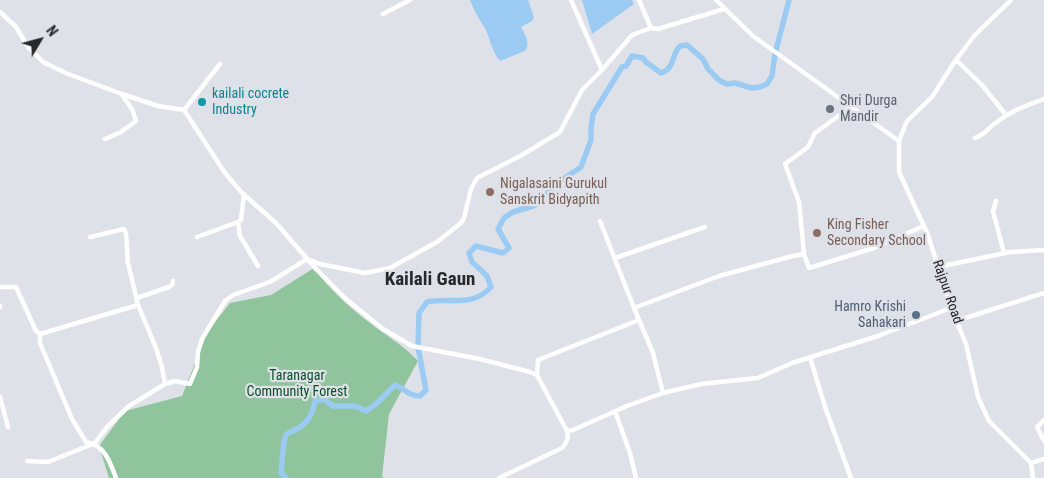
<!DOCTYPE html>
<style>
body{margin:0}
#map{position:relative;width:1044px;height:478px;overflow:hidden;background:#dee2e8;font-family:"Roboto Condensed",sans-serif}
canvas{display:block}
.north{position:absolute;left:15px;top:15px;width:50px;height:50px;-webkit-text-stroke:4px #dee2e8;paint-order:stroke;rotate:53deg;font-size:14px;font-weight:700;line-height:20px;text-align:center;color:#27282a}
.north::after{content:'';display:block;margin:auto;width:18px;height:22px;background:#27282a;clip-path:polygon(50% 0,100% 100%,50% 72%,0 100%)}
</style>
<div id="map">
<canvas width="1044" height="478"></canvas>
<div class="north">N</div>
</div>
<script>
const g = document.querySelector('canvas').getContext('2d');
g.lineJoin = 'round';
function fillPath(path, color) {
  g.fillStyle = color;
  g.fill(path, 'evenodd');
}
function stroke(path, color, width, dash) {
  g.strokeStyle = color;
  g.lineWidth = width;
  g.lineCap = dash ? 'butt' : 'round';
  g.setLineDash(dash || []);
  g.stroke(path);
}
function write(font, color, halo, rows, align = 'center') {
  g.font = font + ' "Roboto Condensed",sans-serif';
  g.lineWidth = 4.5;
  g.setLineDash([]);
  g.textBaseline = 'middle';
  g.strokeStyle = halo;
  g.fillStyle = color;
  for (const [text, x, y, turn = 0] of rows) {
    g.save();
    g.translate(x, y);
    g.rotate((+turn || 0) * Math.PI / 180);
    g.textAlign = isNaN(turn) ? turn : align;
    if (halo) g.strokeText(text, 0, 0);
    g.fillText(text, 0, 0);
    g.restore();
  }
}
fillPath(new Path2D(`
 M314 268C332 293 357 314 382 332 395 341 407 349 418 361L389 414 382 477 384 478H109L99 446 125 411 182 396 208 331 230 303 271 295Z`), '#90c49c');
fillPath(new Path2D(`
 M470 0H528L534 17 532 21 521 27C525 34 531 44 525 51L500 61C491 51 490 36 483 25 477 16 474 10 470 0Z
 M582 0H632L634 4 592 34Z`), '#9bcbf3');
stroke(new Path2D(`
 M286 478 281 473C282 466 283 439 286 435 288 432 294 431 297 429 308 423 313 413 315 401L324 399 333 406H355L366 411 376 404 395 385C406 389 406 395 420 396L426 390 418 347 419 313 427 302C451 297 472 308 491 287L487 276 472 262 469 253 476 246 503 253 509 248 498 229 504 218 513 212 533 206 541 201 553 186 581 167 591 140V129L593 114 622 67 626 66 632 56 643 58 646 62 661 73C675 69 671 54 680 46L687 45 703 59 708 69 720 81 727 84 735 83 752 88 760 87 767 84 772 76 775 54 789 0`), '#9bcbf3', 5.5);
stroke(new Path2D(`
 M571 0 602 70
 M639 0 651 28
 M716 0 753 36 899 141V172L928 235 951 308 966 344 978 397 989 421 1031 463 1033 478
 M0 12 16 27 28 47 43 62 68 74 122 94 158 106 184 110 225 173 242 193 276 223 316 269 346 299 383 329 412 346 480 359 530 372 537 375 567 431C569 438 567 442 562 448L499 478
 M383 14 410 0
 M956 60 982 85 1006 115
 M184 110 220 64
 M975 138C987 134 987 128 997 122 1011 111 1027 105 1044 99
 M105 139 121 132 136 121 132 109 122 95
 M899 141 907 121 932 97 953 64 974 36 1011 0
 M996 201 993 211 1004 253
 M600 221 634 308
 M238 222 240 236 258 266
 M90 237 124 229 126 234 128 263 138 305 156 348 162 367 165 384
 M197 237 238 222 241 220 244 194
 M804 254 799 202 785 164 808 147 815 133 852 106
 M615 258 705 227
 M938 267 1010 252 1044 250
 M0 287H16L36 331 40 334V343L72 419 86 442C105 445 110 462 116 478
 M137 298 169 287 172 285 173 281
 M0 306V307
 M956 321 1044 293
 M40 334 138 305
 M810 357 825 407 851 478
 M537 375 538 360 639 320
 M663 393 653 353 634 308 719 276 793 256 804 254 809 268 874 248 924 226
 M0 397 8 427
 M615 411 630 453 636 478
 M1044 420 1037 427 1044 441
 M567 431 573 430 627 406 663 393 701 384 758 378 792 363 878 336 951 308
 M27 461 48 462 95 443 107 427 129 406 165 384 175 381 190 384 197 367 198 352 202 339 225 301 233 295 270 282 307 259 320 264 365 273 390 268 437 242 461 223 464 218 471 189 477 178 522 155 560 132 582 90 602 70 632 35 651 28 658 29 724 9
 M1031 463 1044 459`), '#fff', 4.5);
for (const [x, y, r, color] of [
 [202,102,5,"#0f9aa8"],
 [830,109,5,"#6b7280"],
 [490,192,5,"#8d6e63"],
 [817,233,5,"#8d6e63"],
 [916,315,5,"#5c6f8a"]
]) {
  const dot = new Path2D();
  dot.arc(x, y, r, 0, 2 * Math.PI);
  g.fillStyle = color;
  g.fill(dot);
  stroke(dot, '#dee2e8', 2);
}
write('14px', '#0d838f', '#dee2e8', [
 ["kailali cocrete",212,94],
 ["Industry",212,110]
], 'left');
write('14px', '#5b616d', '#dee2e8', [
 ["Shri Durga",840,101],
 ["Mandir",840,117]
], 'left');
write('14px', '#785e54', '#dee2e8', [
 ["Nigalasaini Gurukul",500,184],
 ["Sanskrit Bidyapith",500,200],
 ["King Fisher",827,225],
 ["Secondary School",827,241]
], 'left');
write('14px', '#27282a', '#dee2e8', [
 ["Rajpur Road",947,292,71]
]);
write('14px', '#4e5e75', '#dee2e8', [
 ["Hamro Krishi",906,307],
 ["Sahakari",906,323]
], 'right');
write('14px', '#0b4f26', '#dee2e8', [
 ["Taranagar",297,376],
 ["Community Forest",297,392]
]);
write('bold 19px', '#27282a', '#dee2e8', [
 ["Kailali Gaun",430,280]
]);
</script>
